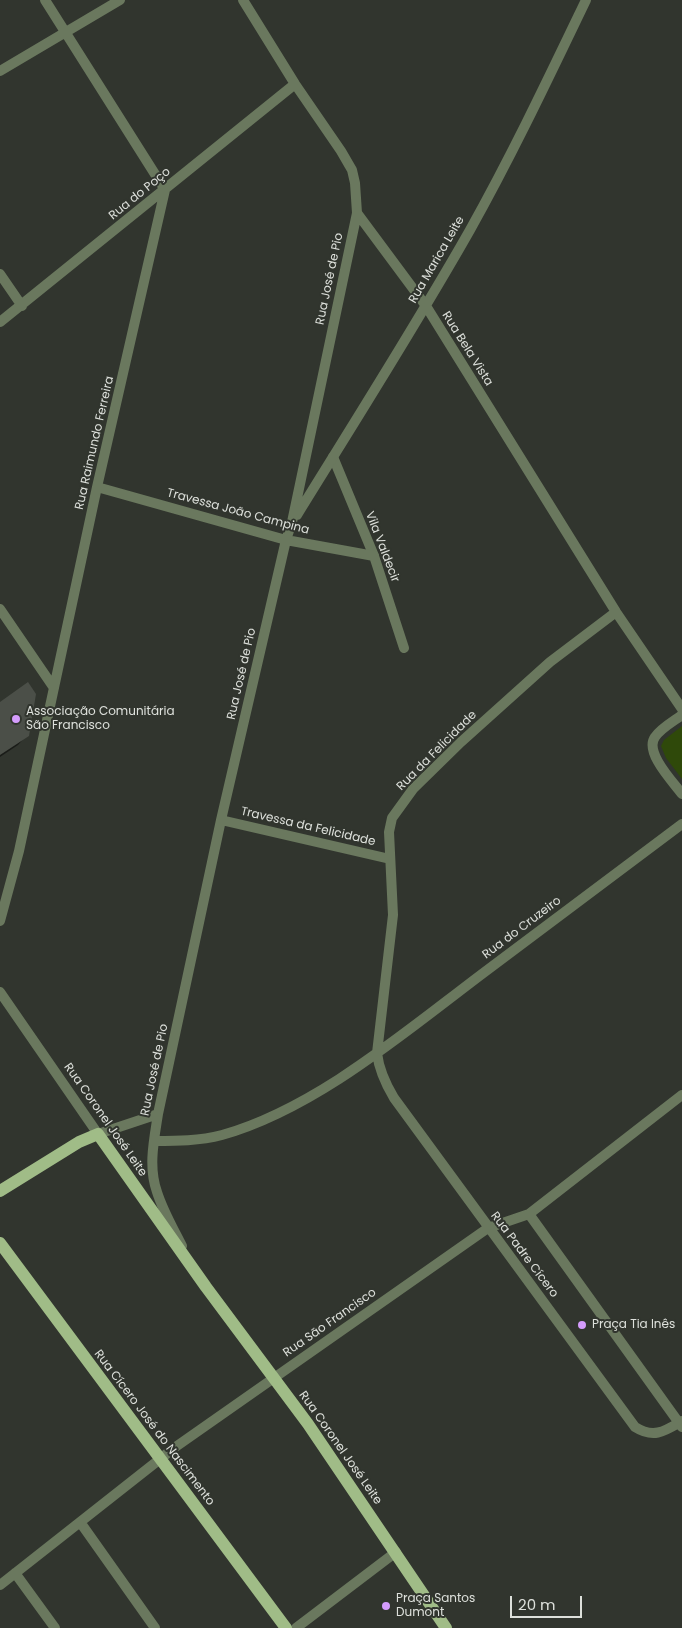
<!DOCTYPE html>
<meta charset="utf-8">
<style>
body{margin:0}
#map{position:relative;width:682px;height:1628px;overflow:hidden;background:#31352e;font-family:Poppins,sans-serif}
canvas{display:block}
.scale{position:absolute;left:510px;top:1596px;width:72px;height:22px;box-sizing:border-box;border:2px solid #dde0db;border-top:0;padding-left:6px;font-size:15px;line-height:18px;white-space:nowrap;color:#dde0db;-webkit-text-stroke:4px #31352e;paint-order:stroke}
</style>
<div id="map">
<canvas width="682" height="1628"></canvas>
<div class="scale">20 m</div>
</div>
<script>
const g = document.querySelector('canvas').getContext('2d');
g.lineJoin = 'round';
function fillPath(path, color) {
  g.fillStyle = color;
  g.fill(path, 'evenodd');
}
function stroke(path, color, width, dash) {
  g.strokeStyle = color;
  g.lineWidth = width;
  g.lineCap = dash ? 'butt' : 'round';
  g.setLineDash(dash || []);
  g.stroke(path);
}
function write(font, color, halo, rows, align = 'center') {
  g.font = font + ' Poppins,sans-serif';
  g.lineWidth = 4;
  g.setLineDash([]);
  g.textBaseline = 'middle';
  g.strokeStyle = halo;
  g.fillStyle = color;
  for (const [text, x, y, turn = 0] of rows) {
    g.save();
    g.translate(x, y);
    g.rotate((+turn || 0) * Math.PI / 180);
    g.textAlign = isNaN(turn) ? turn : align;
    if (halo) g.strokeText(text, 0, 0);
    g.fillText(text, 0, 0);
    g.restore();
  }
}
fillPath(new Path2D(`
 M682 726V779L666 758 661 746 664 740Z`), '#2f490a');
fillPath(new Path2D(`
 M0 704 27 735 18 745 0 757Z`), '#0007');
fillPath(new Path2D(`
 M28 682 36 694 29 736 0 755V702Z`), '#4b4f48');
stroke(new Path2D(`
 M333 457 374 556`), '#6a785e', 10);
stroke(new Path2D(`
 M243 0 295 84 341 151 352 170 355 183 357 213 426 306 616 612 682 709
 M0 71 120 0
 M0 274 22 306
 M0 322 295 84
 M97 487 286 540 374 556 404 648
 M297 515C355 421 415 327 470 230 512 155 549 77 586 0
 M0 609 54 688
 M616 612 550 662 461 742 413 789 392 818 389 832 393 915 377 1053C379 1070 385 1083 394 1098L635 1427C654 1439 665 1431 682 1421
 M682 715C674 721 661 728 655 737 644 752 673 782 682 794
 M221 820 390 859
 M0 921 19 851 97 487 165 190 45 0
 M0 992 98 1134 158 1114
 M154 1141C177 1141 199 1141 222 1135 315 1109 405 1032 482 974 549 924 615 874 682 824
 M529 1214 682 1427
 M182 1246C173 1228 163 1211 157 1192 148 1167 154 1140 158 1114L221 820 286 540 292 522 357 213
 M80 1522 155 1628
 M15 1573 55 1628
 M0 1585 174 1448 488 1228 529 1214 682 1095
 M296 1628 396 1552`), '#6a785e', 10);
stroke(new Path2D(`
 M0 1191 79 1142 98 1134 206 1287 308 1424 446 1628
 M0 1243 286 1628`), '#a0bc87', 12);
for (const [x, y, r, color] of [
 [16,719,5,"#d49cfc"],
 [582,1325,5,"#d49cfc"],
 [386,1606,5,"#d49cfc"]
]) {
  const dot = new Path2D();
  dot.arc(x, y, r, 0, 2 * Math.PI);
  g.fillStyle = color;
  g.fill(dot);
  stroke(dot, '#31352e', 2);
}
write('12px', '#dde0db', '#31352e', [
 ["Rua do Poço",140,194,-39],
 ["Rua Marica Leite",437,260,-60],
 ["Rua José de Pio",330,279,-78],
 ["Rua Bela Vista",467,349,58],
 ["Rua Raimundo Ferreira",95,443,-77],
 ["Travessa João Campina",238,512,15],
 ["Vila Valdecir",382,547,69],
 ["Rua José de Pio",242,674,-77],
 ["Rua da Felicidade",437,751,-45],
 ["Travessa da Felicidade",308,827,13],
 ["Rua do Cruzeiro",522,928,-37],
 ["Rua José de Pio",155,1070,-78],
 ["Rua Coronel José Leite",105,1120,55],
 ["Rua Padre Cícero",524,1255,53],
 ["Rua São Francisco",330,1323,-35],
 ["Rua Cícero José do Nascimento",154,1428,53],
 ["Rua Coronel José Leite",340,1448,55]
]);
write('12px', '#dde0db', '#31352e', [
 ["Associação Comunitária",26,712],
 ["São Francisco",26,726],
 ["Praça Tia Inês",592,1325],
 ["Praça Santos",396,1599],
 ["Dumont",396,1613]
], 'left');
</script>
